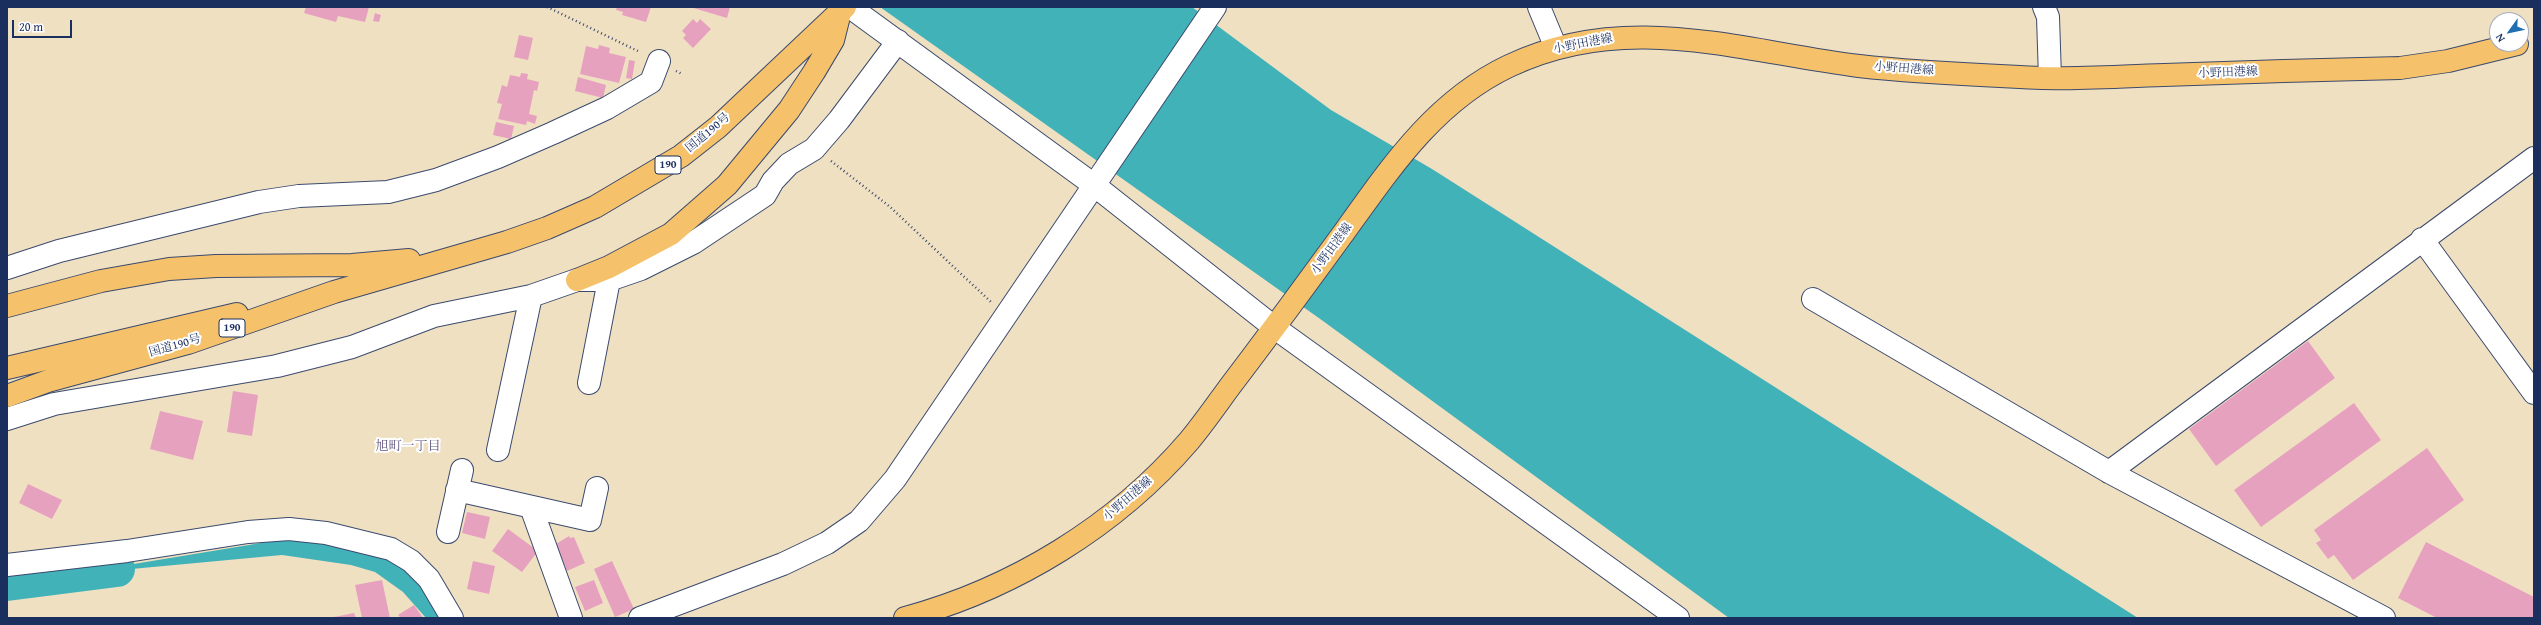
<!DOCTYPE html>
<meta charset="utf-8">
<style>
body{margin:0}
#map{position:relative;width:2541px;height:625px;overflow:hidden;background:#f0e0c2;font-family:"Gentium Book Plus",serif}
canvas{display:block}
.frame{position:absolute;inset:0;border:8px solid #1b2f5e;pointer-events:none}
.north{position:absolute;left:2489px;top:12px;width:40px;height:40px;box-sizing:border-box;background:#fff;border:1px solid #a4acbf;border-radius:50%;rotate:237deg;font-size:11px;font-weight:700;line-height:16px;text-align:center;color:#1b2f5e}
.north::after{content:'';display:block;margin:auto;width:14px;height:18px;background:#1f6fb2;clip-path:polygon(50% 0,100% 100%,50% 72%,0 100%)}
.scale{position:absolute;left:12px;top:20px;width:60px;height:18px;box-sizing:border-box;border:2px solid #1b2f5e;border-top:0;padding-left:5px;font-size:12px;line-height:14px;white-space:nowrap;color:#1b2f5e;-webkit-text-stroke:3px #fff;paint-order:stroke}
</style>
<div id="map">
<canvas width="2541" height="625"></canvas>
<div class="frame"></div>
<div class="north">N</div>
<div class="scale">20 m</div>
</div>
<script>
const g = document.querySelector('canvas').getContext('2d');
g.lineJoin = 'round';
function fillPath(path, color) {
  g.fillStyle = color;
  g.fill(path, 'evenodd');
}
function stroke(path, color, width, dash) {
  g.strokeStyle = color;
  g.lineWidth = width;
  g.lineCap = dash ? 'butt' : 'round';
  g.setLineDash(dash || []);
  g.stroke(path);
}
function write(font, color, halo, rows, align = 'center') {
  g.font = font + ' "Gentium Book Plus","Noto Serif JP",serif';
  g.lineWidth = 4;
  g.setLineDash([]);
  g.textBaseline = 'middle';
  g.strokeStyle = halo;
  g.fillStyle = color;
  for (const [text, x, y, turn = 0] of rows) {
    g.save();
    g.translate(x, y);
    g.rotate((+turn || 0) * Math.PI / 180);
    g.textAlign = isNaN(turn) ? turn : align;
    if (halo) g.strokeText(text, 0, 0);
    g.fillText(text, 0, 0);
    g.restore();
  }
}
fillPath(new Path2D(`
 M880 7H1192L1331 110 1432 169 2138 618H1729L1323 321Z
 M285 539C323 542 388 545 415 574 427 586 435 604 444 618H426L403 592 375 572 351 565 282 555 67 575Z`), '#42b2b9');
stroke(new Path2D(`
 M7 583 117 569`), '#42b2b9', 36);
fillPath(new Path2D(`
 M306 7H369L365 22 338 16 336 22 304 13Z
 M617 7H651L646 22 622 15 623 12 616 10Z
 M690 7H730L727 18Z
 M375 13 381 15 379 22 373 21Z
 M693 19 697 23 700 19 711 29 693 48 683 38 686 35 682 31Z
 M519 35 533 38 528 60 514 57Z
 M599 45 610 48 609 53 626 57 619 83 580 74 586 46 598 49Z
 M629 60 635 61 632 79 626 78Z
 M521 73 528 74 527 79 539 82 537 91 534 90 529 114 537 116 535 124 527 121 526 125 498 119 502 104 497 103 502 85 507 87 510 75 520 77Z
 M578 77 606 85 603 98 575 91Z
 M496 122 514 126 511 139 493 135Z
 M2308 341 2335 378 2216 466 2189 429Z
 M233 391 258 395 252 436 227 432Z
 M2354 403 2381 440 2261 527 2234 490Z
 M160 411 203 421 193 460 150 449Z
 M2427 448 2464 500 2353 580 2334 555 2328 559 2316 543 2321 540 2314 530Z
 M28 484 62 500 52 519 19 503Z
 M467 512 490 517 485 539 462 533Z
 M508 529 538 551 522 572 492 551Z
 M569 536 570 538 574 537 585 563 567 571 556 544Z
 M2426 542 2534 597V618H2437L2398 598Z
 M473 561 495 566 489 594 467 589Z
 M612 561 634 609 615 617 594 569Z
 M382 580 390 618H362L355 585Z
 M594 580 603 603 585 611 575 587Z
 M414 605 423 618H401L398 615Z
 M354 613 356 618H334V617Z`), '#e6a1bf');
const minor = new Path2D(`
 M850 7 1094 185 1275 328 1678 618
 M1539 7 1556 48
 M2044 7 2048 17 2050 78
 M2422 239 2534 393
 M7 268 59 251 259 202 299 196 388 192 436 180 498 157 553 133 607 108 651 82 659 61
 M1813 299 2109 472 2384 618
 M589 383 609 280
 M7 419 54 404 277 366 352 347 434 316 531 296 577 280H609L641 269 693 243 765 195 773 181 789 164 814 149 839 120 898 41
 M498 450 531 296
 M2109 472 2534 158
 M457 490 590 520 597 488
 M531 507 571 618
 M448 532 462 470
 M7 565 127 551 248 532 289 529 326 533 391 549 411 561 429 579 452 618
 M640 618 783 564 827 543 859 521 895 479 1215 7`);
const major = new Path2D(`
 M905 618C1013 589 1116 526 1189 441 1204 423 1217 404 1231 385 1270 334 1307 283 1345 231 1391 167 1435 101 1509 66 1626 10 1739 51 1859 66 1920 73 1982 75 2042 78 2083 79 2124 76 2164 75 2243 72 2321 70 2400 68L2448 61 2517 44`);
const highway = new Path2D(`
 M577 280 609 267 671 234 727 185 789 110 814 72 833 40 840 12
 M7 306 101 281 169 269 216 266 352 265 409 260
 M7 368 237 314
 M7 396 48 381 188 343 334 292 507 242 547 228 595 207 681 156 718 127 845 7`);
stroke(minor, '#3b4a6d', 24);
stroke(major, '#3b4a6d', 24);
stroke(highway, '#3b4a6d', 24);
stroke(new Path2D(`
 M547 7 640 52
 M676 71 682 74
 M831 161 889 206 991 302`), '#3b4a6d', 2.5, [1, 3]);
stroke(minor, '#fff', 22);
stroke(major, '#f5c16b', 22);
stroke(highway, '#f5c16b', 22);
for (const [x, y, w] of [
 [668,165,26],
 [232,328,26]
]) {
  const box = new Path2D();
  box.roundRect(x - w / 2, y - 9, w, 18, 3);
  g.fillStyle = '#fff';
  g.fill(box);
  stroke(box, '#1b2f5e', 1);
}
write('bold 11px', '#1b2f5e', null, [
 ["190",668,165],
 ["190",232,328]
]);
write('12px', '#1b2f5e', '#fff', [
 ["小野田港線",1583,44,-11],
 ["小野田港線",1904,69,4],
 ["小野田港線",2228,73,-2],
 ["国道190号",708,133,-40],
 ["小野田港線",1332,249,-54],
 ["国道190号",175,346,-16],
 ["小野田港線",1128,499,-41]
]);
write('13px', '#625780', '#fff', [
 ["旭町一丁目",408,447]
]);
</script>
